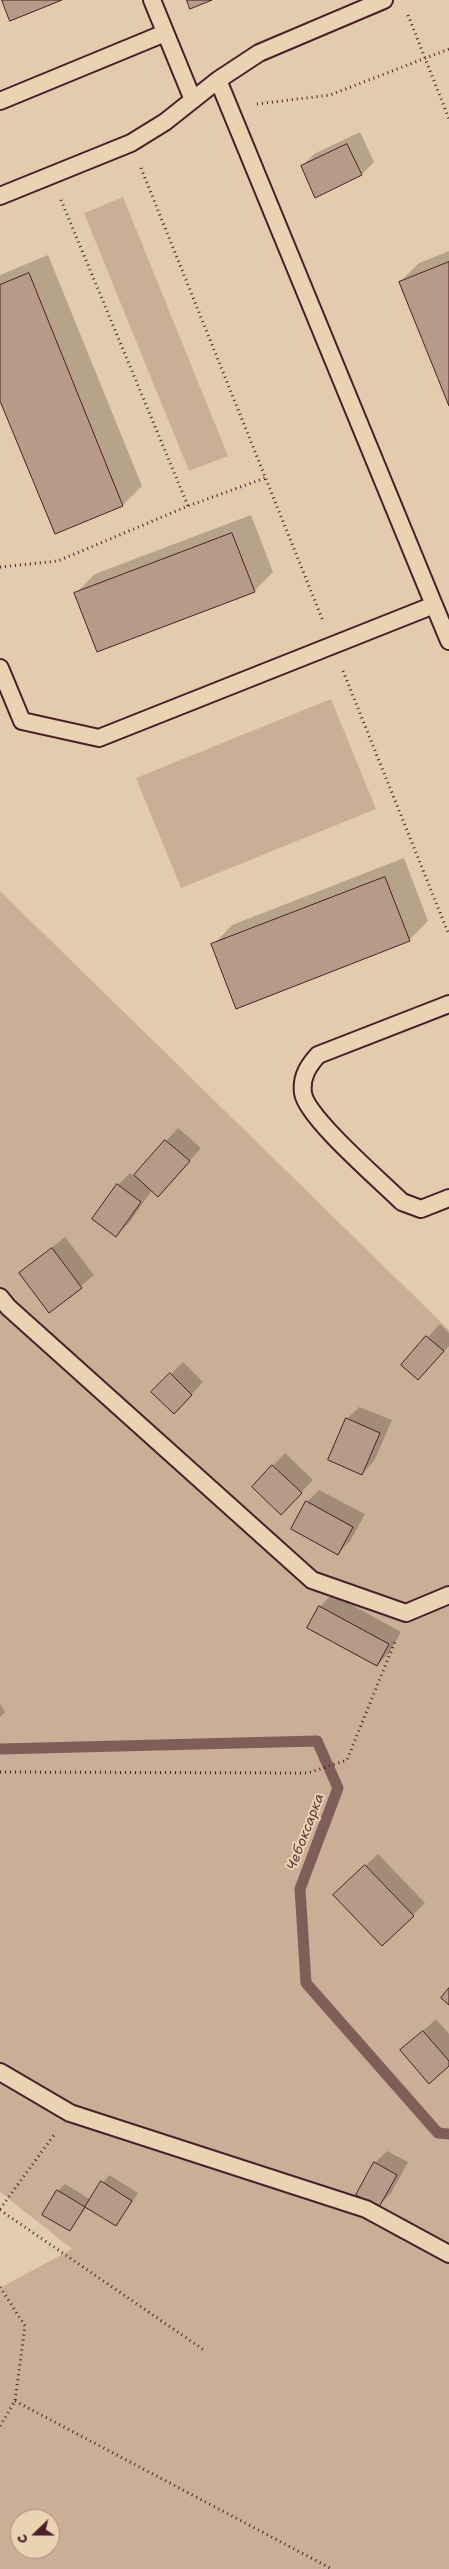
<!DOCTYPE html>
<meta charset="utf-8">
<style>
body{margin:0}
#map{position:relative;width:449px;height:2569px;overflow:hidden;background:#e3ccad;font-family:"Shantell Sans",sans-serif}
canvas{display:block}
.north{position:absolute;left:10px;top:2509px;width:50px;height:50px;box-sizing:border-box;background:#e9d3b2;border:1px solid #a98b7c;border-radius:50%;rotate:248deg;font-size:14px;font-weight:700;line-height:20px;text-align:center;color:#4a1f2b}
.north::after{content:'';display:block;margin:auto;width:18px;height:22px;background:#4a1f2b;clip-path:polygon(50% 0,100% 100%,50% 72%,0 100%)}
</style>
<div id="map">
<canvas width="449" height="2569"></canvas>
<div class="north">С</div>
</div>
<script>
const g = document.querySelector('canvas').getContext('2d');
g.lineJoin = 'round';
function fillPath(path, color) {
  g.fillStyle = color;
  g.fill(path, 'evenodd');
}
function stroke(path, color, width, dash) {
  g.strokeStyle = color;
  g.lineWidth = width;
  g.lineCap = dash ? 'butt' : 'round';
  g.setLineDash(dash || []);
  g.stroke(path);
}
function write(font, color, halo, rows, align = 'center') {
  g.font = font + ' "Shantell Sans",sans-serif';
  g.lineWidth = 4;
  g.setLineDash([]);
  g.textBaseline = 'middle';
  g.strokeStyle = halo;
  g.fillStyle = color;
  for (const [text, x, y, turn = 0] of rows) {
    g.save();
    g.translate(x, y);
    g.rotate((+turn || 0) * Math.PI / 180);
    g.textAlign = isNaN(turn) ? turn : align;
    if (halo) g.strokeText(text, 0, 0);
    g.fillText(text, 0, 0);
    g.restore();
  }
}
fillPath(new Path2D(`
 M123 197 228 456 189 471 84 213Z
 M331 699 376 809 181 888 136 778Z
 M0 891 449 1330V2569H0V2288L72 2249 0 2192ZM20 2519H50V2549H20Z`), '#caaf97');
fillPath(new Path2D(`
 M360 132 374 162 362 174 302 166 314 154Z
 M449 251V403L400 282 419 263Z
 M48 255 142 486 123 505 0 397V275Z
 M251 515 273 572 254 591 76 593 95 574Z
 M404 858 428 921 409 940 213 945 232 925Z
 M178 1128 201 1148 170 1183 152 1190 129 1223 116 1235 118 1185 130 1173 134 1176Z
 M65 1237 94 1275 50 1312 21 1273Z
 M440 1324 449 1333V1346L418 1379 402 1365Z
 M183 1362 203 1382 174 1413 153 1392Z
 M359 1407 392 1420 374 1461 362 1474 347 1419Z
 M285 1453 313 1480 293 1501 253 1487Z
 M319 1490 365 1514 350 1541 338 1553 307 1502Z
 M332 1594 401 1632 389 1653 377 1665 320 1607Z
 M0 1704 5 1712 0 1717Z
 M378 1854 425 1903 413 1915 347 1883Z
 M436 2019 449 2034V2064L402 2050Z
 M387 2151 408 2162 391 2193 379 2206 375 2163Z
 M109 2175 138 2193 122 2217 116 2224 87 2206 70 2230 58 2191 65 2184 91 2200Z`), '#0003');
stroke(new Path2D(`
 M0 1749 317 1741 338 1788 300 1889 306 1983 438 2133 449 2134`), '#815d5a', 11);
const building = new Path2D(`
 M2 0H62L10 21Z
 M187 0H212L190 9Z
 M347 144 362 175 315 198 301 166Z
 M449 262V406L399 282Z
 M29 273 123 506 55 534 0 401V285Z
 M232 533 255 592 97 652 74 593Z
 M385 877 410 941 236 1009 211 944Z
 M165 1140 190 1161 158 1197 134 1175Z
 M117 1184 141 1202 116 1237 92 1219Z
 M52 1248 82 1288 49 1313 19 1273Z
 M426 1336 444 1351 418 1380 401 1365Z
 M170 1373 192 1395 174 1414 151 1392Z
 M346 1418 380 1433 362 1475 328 1460Z
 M272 1465 302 1493 281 1515 252 1487Z
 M306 1501 353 1527 338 1555 291 1529Z
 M319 1606 389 1644 377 1666 307 1628Z
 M365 1865 414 1916 382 1946 333 1895Z
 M449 1988V2005L441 1998Z
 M423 2031 449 2061V2066L429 2084 400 2050Z
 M374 2162 397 2175 379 2207 356 2195Z
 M101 2181 132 2201 116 2226 85 2207Z
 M57 2190 85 2207 70 2231 42 2215Z`);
fillPath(building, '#b79b89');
stroke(building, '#4a1f2b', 1);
const service = new Path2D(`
 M152 0 193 100
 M0 101 165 33
 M0 196 131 143 165 122 218 80 259 53 384 0
 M434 605 449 641
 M0 668 22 721 99 738 434 605 218 80
 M449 1004 318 1055C308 1066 301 1077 303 1093 306 1117 381 1181 402 1202L421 1209 449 1198
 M0 1297 8 1307 312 1580 406 1613 449 1595
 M0 2072 70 2113 366 2209 449 2254`);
stroke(service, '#4a1f2b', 20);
stroke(new Path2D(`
 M408 15 449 119
 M257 104 330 95 449 49
 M141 168 323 621
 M61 200 188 506
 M0 567 58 561 188 506 265 478
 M343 671 449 935
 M0 1772 308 1773 347 1760 396 1639
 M0 2209 54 2135
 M0 2210 204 2350
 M0 2287 25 2326 15 2401 0 2426
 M15 2401 332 2569`), '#4a1f2b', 3, [1, 4]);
stroke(service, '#e9d3b2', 16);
write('italic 14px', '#61393e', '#e9d3b2', [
 ["Чебоксарка",306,1832,-69]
]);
</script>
